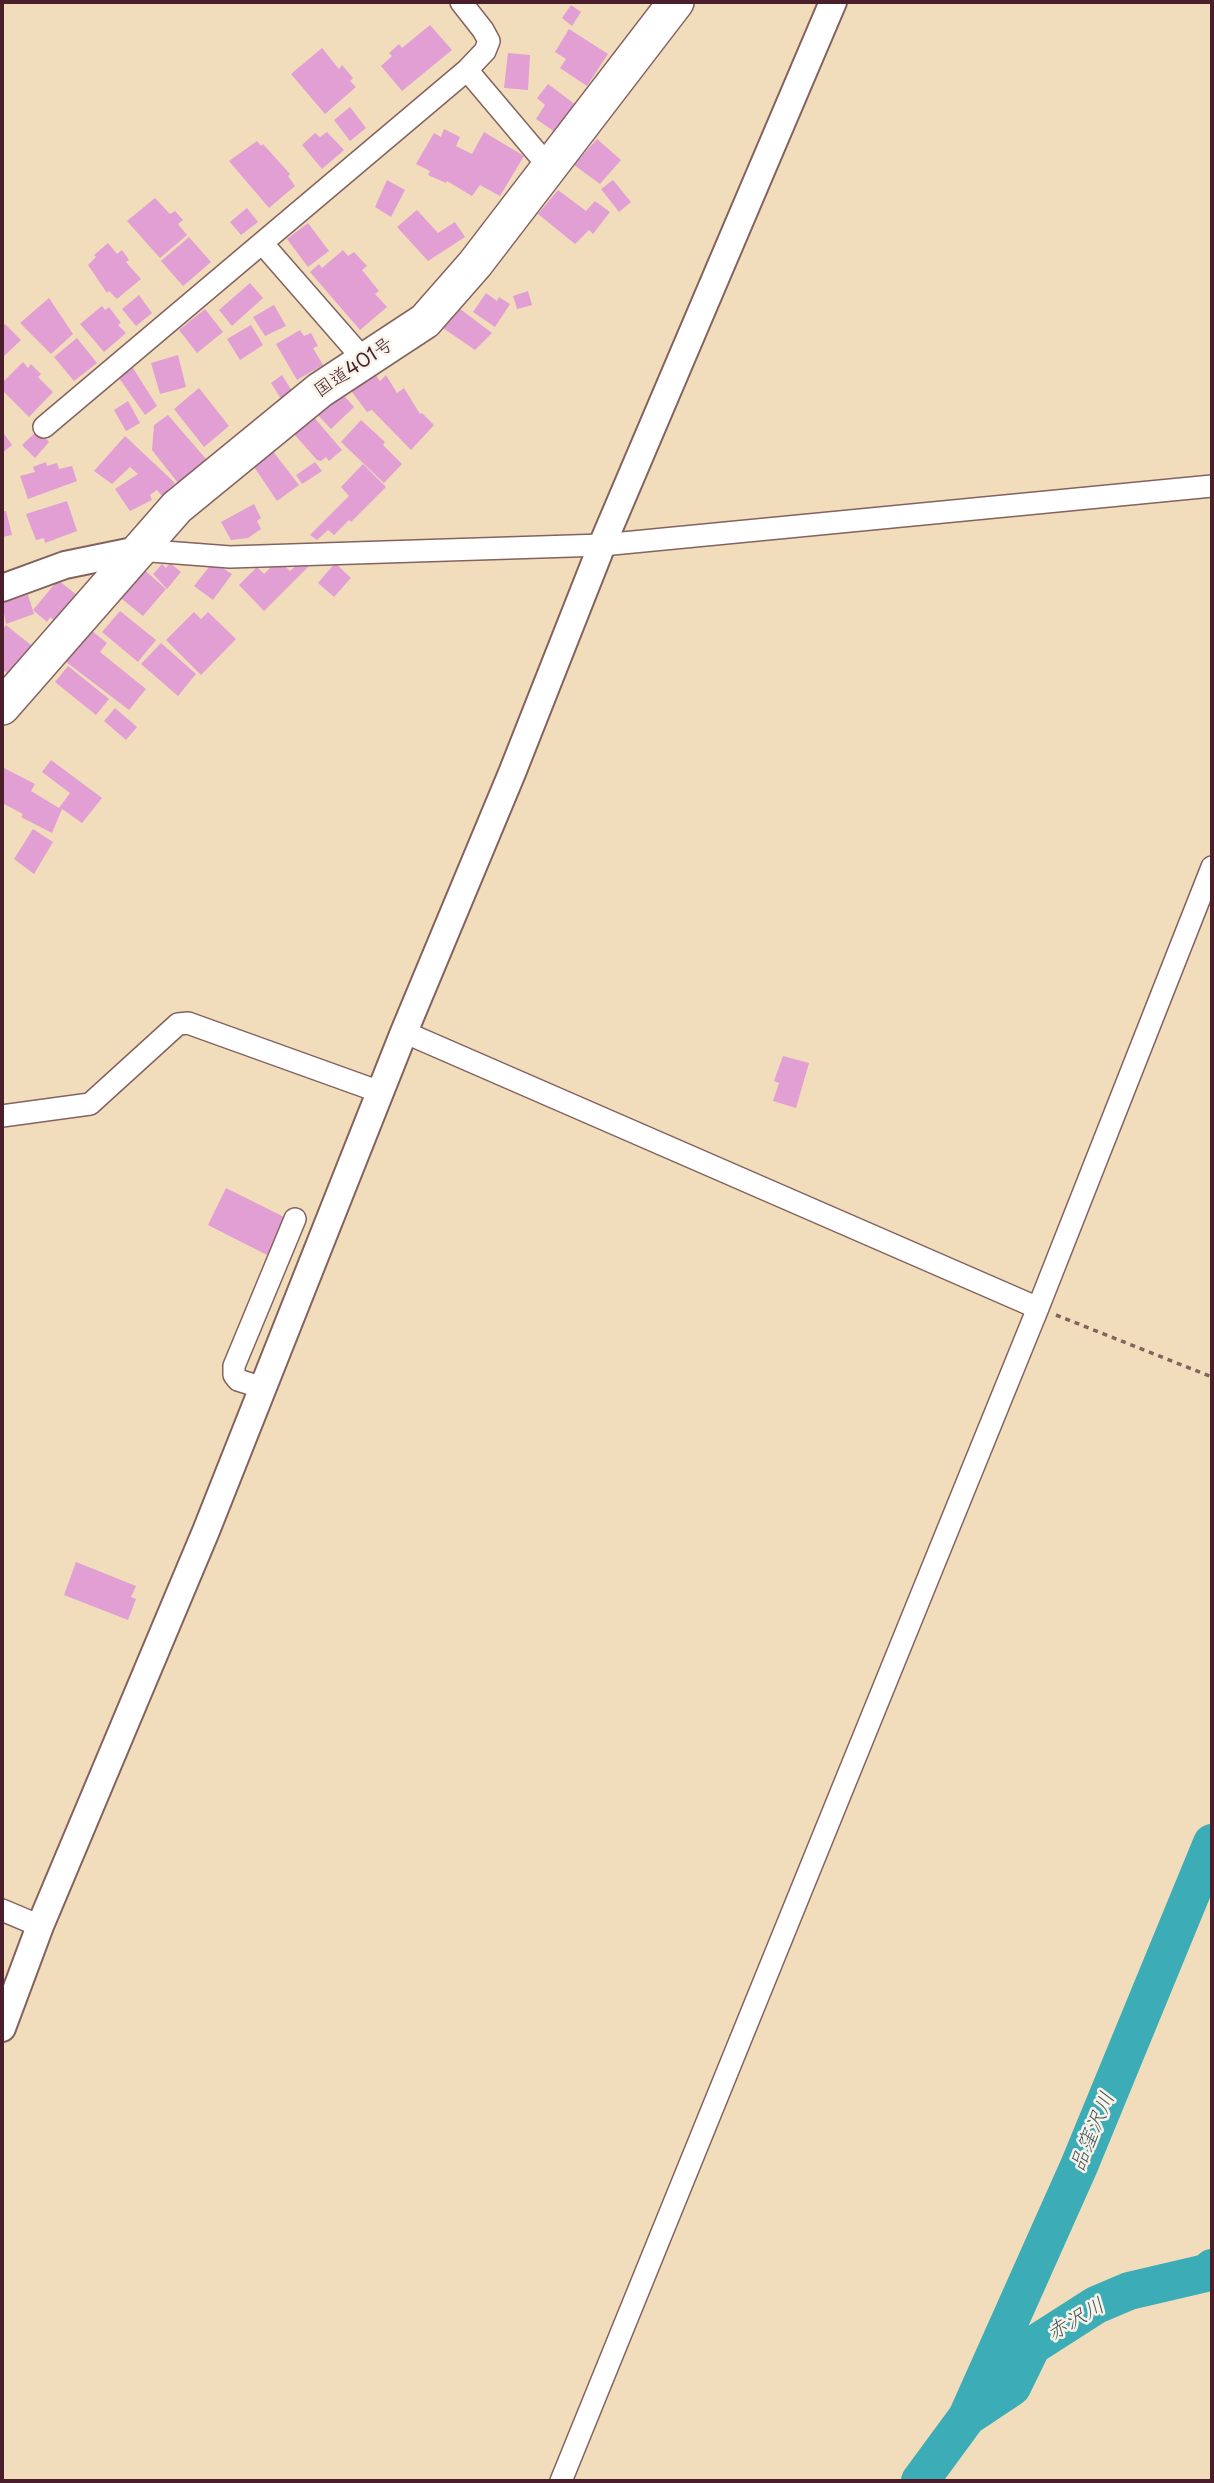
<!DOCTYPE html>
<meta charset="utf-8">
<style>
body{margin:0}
#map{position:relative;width:1214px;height:2483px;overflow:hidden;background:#f1ddbc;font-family:"Playpen Sans",sans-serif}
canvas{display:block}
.frame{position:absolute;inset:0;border:4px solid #4a1f2b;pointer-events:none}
</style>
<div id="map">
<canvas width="1214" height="2483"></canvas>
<div class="frame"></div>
</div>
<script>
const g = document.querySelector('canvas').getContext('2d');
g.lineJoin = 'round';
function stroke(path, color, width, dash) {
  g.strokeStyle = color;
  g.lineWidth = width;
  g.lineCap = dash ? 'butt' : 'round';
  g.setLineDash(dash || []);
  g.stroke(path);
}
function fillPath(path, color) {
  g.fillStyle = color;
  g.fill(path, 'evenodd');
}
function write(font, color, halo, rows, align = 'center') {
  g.font = font + ' "Playpen Sans","Klee One",sans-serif';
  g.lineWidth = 5;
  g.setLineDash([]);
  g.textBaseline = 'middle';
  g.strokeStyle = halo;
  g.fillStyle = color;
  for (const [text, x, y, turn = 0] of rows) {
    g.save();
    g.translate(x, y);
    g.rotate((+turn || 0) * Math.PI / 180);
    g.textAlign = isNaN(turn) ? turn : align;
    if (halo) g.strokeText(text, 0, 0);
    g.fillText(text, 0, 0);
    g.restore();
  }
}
stroke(new Path2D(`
 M967 2417 1079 2166 1212 1843
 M920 2481 967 2417 1012 2387 1032 2346 1096 2305 1129 2291 1206 2273 1212 2268`), '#3cadb6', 38);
fillPath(new Path2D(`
 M571 5 581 12 572 26 562 18Z
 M430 25 452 50 402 91 381 66 392 56 389 53 399 44 402 48Z
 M569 29 608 54 587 86 560 68 566 59 555 52Z
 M322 48 339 69 342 65 353 78 350 81 356 87 325 114 291 74Z
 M508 53 530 55 528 90 504 88Z
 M548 84 576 105 555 132 536 119 545 105 537 98Z
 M350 107 366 128 350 141 334 120Z
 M444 129 460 137 456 146 472 154 484 132 524 156 500 196 480 185 472 196 447 181 446 183 428 175 430 171 416 164 434 133 441 137Z
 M327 132 344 150 322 169 302 145 315 133 320 137Z
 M597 139 621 160 600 184 574 165Z
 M257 141 261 146 263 144 290 174 288 176 295 186 269 208 229 161Z
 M387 180 405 190 391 217 375 207Z
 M613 180 631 202 619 212 601 189Z
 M558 190 586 211 595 201 610 212 593 234 589 230 575 244 538 214Z
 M155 198 170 214 175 211 183 220 178 224 187 235 160 258 127 221Z
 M247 208 258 222 241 235 230 222Z
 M417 210 438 233 455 222 465 237 428 261 397 227Z
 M308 223 329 251 308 267 287 239Z
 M189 237 211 262 183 286 161 261Z
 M108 243 117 254 122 250 129 260 126 262 141 279 117 299 109 291 107 293 88 265 96 257 94 255Z
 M343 250 348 256 354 252 367 266 362 270 379 291 375 294 387 307 360 330 310 272 319 264 322 268Z
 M250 283 263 298 232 326 219 310Z
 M528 291 532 305 517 309 513 296Z
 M486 293 497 301 499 297 510 304 495 327 473 312Z
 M139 295 152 313 136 326 122 309Z
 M49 298 73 334 51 354 20 323Z
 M274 305 286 326 265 336 253 317Z
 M102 306 105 310 109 307 121 323 118 325 126 333 104 352 80 324Z
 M459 308 492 333 475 350 443 328Z
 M205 309 223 332 197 353 179 330Z
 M5 324 21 340 2 358V327Z
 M251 325 263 345 240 360 227 339Z
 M300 330 304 336 311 333 318 346 313 348 323 365 297 380 276 344Z
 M77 338 97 363 74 381 54 357Z
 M178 355 186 387 160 394 151 363Z
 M23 362 28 368 31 364 41 374 38 377 53 392 29 417 2 390V383Z
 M133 368 157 406 145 415 119 378Z
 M372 370 380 381 386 375 397 393 404 388 420 414 422 413 434 425 411 450 372 410 367 412 348 387Z
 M282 375 292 391 281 399 271 383Z
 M199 388 229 426 204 447 174 409Z
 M339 390 354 407 331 429 315 412Z
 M128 401 140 423 126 431 114 410Z
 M306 408 342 450 329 461 326 457 321 461 317 460 286 425Z
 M168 415 206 459 178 483 152 450 154 425Z
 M361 420 385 442 383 445 402 464 384 483 341 442Z
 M38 430 49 442 35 458 22 445Z
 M2 431 12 445 2 453Z
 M125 436 175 483 162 496 157 490 150 495 152 500 130 511 115 489 138 474 130 467 112 484 94 471Z
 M265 441 299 485 277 501 246 455Z
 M46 462 47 466 57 463 59 469 72 466 77 481 28 499 20 476 35 472 33 467Z
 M315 462 322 471 302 484 296 475Z
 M363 464 386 487 351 522 349 520 334 535 328 530 317 540 310 535 349 496 341 487Z
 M67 501 77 531 45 543 44 538 36 540 26 514Z
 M254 504 261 518 257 521 261 529 248 538 231 540 221 522Z
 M2 511H6L12 535 2 537Z
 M213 562 232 574 213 600 194 586Z
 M300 562 308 567 264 611 239 585 257 567 264 574 274 564 278 567 282 563 290 571Z
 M170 563 181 572 167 589 153 574 162 564 166 568Z
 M335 563 351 578 334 597 318 583Z
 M141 567 166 589 143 616 117 595Z
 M58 580 78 596 56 622 50 617 47 622 33 610Z
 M28 595 34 614 6 624 2 603Z
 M120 611 156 640 138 662 102 632Z
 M194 612 201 619 208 612 236 639 201 675 166 640Z
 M6 625 36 649 12 677 2 669V630Z
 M86 626 107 643 100 652 146 689 129 710 61 658Z
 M161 643 196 674 178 696 141 664Z
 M68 666 109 699 96 715 55 682Z
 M115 708 137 727 126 740 104 721Z
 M51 760 102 798 82 823 62 809 52 833 21 817 23 814 2 803V767L35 784 31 791 59 808 70 793 42 772Z
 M33 829 53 842 34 874 14 859Z
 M783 1056 809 1063 796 1108 773 1101 779 1083 774 1081Z
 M226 1188 284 1217 277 1241 275 1240 267 1255 208 1225Z
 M76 1562 136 1586 131 1597 136 1599 128 1620 64 1595Z`), '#e19fd4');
const minor = new Path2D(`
 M467 70 549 167
 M262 243 365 361
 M44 427 467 70 485 51 489 41 483 30 461 2
 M138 550 230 557 602 545 1212 486
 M404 1032 1038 1308
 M2 1116 90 1104 178 1024 188 1023 380 1092
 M263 1388 238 1380 234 1375V1366L295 1219
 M2 1910 40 1926
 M561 2481 1038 1308 1212 867`);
const tertiary = new Path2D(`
 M2 588 65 565 138 550
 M2 2028 40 1926 206 1531 404 1032 512 773 602 545 833 2`);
const trunk = new Path2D(`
 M2 707 177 507 320 390 425 321 475 264 676 2`);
stroke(minor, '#84625e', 24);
stroke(tertiary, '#84625e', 30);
stroke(trunk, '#84625e', 38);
stroke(new Path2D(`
 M1056 1315 1212 1377`), '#84625e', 3.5, [5, 5]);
stroke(minor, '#fff', 21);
stroke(tertiary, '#fff', 26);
stroke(trunk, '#fff', 35);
write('19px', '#4a1f2b', '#f7f3e8', [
 ["国道401号",354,368,-34]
]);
write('italic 21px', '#445863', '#f7f3e8', [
 ["品窪沢川",1093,2132,-67],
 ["赤沢川",1076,2320,-30]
]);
</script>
